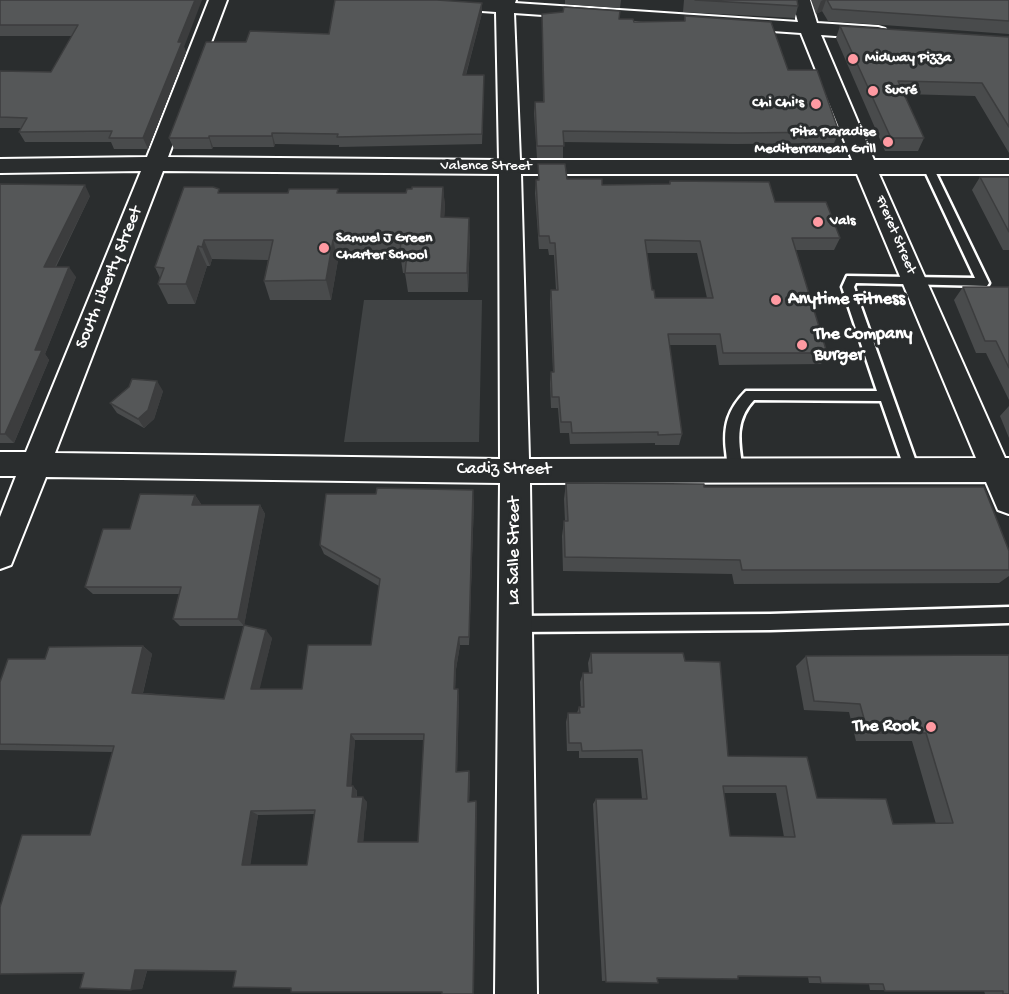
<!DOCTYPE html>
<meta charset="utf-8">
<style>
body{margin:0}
canvas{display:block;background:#2a2d2e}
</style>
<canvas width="1009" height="994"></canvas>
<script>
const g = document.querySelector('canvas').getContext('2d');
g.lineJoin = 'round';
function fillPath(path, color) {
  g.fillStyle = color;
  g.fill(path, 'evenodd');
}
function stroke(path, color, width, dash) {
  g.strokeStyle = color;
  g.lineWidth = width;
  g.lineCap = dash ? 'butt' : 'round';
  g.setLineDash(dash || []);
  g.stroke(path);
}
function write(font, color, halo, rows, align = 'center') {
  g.font = font + ' "Gochi Hand",sans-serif';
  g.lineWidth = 6;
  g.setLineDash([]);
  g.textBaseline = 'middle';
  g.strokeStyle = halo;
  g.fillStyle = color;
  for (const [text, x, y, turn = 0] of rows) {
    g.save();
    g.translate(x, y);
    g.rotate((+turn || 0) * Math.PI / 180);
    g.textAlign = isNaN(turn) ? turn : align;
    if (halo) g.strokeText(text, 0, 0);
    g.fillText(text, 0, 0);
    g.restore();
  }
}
fillPath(new Path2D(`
 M364 300H482L479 442H344Z`), '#414445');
const lane = new Path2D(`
 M928 164 933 167 989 283 987 286 856 283 854 287 919 470 917 474H907L905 470 881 401 754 400C734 421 739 444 743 470L741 474H731C727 467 727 459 726 451 723 426 728 409 746 391H877L842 287 847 276 975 278 923 167Z
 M1009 607V623L770 630 515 632 509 629 507 624 509 619 515 616 770 614Z`);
const street = new Path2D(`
 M209 0H227L168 157 499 160 496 12 396 5 390 4 387 0H516L515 3 798 22 792 0H810L817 23 878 27 885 29 887 33 885 37 878 39 821 35 874 160H1009V174H879L1005 458H1009V514L998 510 986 482 530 483 537 994H495L500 483 46 477 11 565 0 569V517L16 476H0V452H26L141 171 0 173V159L147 157ZM514 13 801 33 852 160H520ZM163 171 499 174 500 459 55 453ZM521 174H857L976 458 529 459Z`);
stroke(lane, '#fff', 5);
stroke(street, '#fff', 4);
fillPath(lane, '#2a2d2e');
fillPath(street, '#2a2d2e');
fillPath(new Path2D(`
 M0 0 184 47 186 52 148 149H114L111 142H25L19 132 21 128H0V71L51 72 72 36H0Z
 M565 0H621L620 8 565 4Z
 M684 0H797L798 6 795 18 683 12Z
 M811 0H1009V34L828 21 822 11 816 14Z
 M482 13 466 75 484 85 482 144 339 147V145L275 144 274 147H213L212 149H174L169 138 246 42 329 34Z
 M542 14 619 19 634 22 684 21 685 16 788 70 839 132 834 143 736 144 563 142V158H537L534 113 535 102H543Z
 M840 26 1009 37V153L975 96 904 94 924 138 918 151H885L836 38Z
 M538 164 567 179 602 185 669 184 670 181 775 202 840 238 834 250H796L827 353 821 364 719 365 716 345H669L682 434 679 445H655V443L570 444 569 433H560L558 408H551L550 383 551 372H553L550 302 551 290H556L554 255H549L548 249H539L535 193 536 180H538ZM647 253H697L707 298H655L652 290Z
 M980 177H1009V250H1003L972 190Z
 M0 184 90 196 56 267 76 277 45 354 49 360 14 443H0Z
 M443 187 445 207 444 217 470 237 468 292H408L405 273H403L401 260H338L331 300H270L264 281 268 260 212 259 210 266H207L195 304H168L158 284 160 278 155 267 221 193H288L338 189V193H406Z
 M963 287H1009V400L986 353H976L954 300Z
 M163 391 154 419 144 428 117 413 110 403Z
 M1009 406V438L1000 416Z
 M566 483 704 487 1009 551V576L999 583 734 584 732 574 563 571 562 536 564 521H565L564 499Z
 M195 495 201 504V505H260L265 514 244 625 272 638 259 689H302L371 645 379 586 324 554 320 545 474 501 469 645H460L456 669 455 689 459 696 457 772 469 771 470 777 469 802 476 801 477 806 442 992 291 988 236 971H147L142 989 84 973 90 835 113 752 0 750V682L45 659 143 646 152 654 143 693 224 699 244 626H180L173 619 179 594H93L85 587 130 529ZM355 740H424L418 842H363L367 802 357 797V791L353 786H351ZM314 814 307 865H250L258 815Z
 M591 653 685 661 728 756 817 798 893 824H936L912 741H856L849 712 804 710 796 666 806 656 1009 655V994H985L984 991 870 990 869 984 809 983 808 977 738 976 657 978 602 981 593 804 596 799H642L638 758H579V751H567L566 722 568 713H577L579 707H581L580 682 583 673H589L588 663ZM724 793H776L784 837 730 836Z`), '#494b4c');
fillPath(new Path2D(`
 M195 0H202L184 47 186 52 148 149 143 138 178 42Z
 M823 0H826L822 11 816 14 821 1Z
 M482 3V13L463 85V75Z
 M272 133 275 144 274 147 272 136Z
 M209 136 213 147 212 149 209 138Z
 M85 185 90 196 50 277 44 267Z
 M443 187 445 207 443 237 441 217Z
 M469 218 470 237 468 292 467 273Z
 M204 240 212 259 210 266 202 247Z
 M333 240 338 260 331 300 326 280Z
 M198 246 207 266 195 304 186 284Z
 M69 267 76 277 45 354 49 360 14 443 5 434 35 350Z
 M157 381 163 391 154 419 144 428 138 419Z
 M473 490 474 501 469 645V637Z
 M195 495 201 504 198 514 192 505Z
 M260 505 265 514 244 626 238 619Z
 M266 630 272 638 258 696 251 689Z
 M459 637 460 645 456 669 455 696 454 689 455 661Z
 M143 646 152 654 141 700 132 693Z
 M458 689 459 696 457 777 456 772Z
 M351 734 355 740 351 791 347 786Z
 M469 771 470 777 469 807 468 802Z
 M353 786 357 791 356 802 352 797Z
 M363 797 367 802 363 845 358 842Z
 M476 801 477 806 474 994H473Z
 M251 811 258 815 250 868 242 865Z
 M135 970H147L142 989 131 990Z`), '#3c3d3e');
const building = new Path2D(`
 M0 0H195L178 42H182L143 138H109L112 131 19 132 27 118 0 117V71L51 72 78 25H0Z
 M335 0H437L482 3 463 75H484L482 134 337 137 338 134 272 133V136H209V138H169L206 42H246L250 31 329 34Z
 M695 0H797L798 6Z
 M827 0H1009V21L832 9Z
 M564 7 620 11 619 19H633L634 22 685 21V16L771 22 788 70H817L839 132 739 133 563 131 564 146H537L535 102H544L542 14 563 12Z
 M840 26 1009 37V127L982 83 898 81 924 138H891Z
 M538 164H565L567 179H602V185L670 184V181L769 182 775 202H826L840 238H792L827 353H723L720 334H668L682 434 658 435V432L572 433 571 422H561L559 397H552L551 372H554L551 290H558L555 243H550L549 236H539L536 180H539ZM645 240 700 241 713 298H655L654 290H652Z
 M980 177H1009V232Z
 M0 184 85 185 44 267H69L35 350H42L5 434H0Z
 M184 187H213L219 189 218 193H288L289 189H338L337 193H406L407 189H412V187H443L441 217 469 218 467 273H405L407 253H400L401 240H333L326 280 264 281 273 240H204L202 247 198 246 186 284H158L164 268 155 267Z
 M963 287H1009V368L996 341H985Z
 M132 379 157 381 148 410 138 419 110 403 129 387Z
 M566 483 704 484V487H984L1009 551V570H742L740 560 565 557 564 521H568Z
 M377 488 473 490 469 637H459L455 661 454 689H458L456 772 469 771 468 802 476 801 473 994H442V992H291V988L233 987 236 971 135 970 131 990 80 988 84 973 0 974V907L22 835H90L114 746 0 744V682L8 659H45L49 647 143 646 132 693 224 699 244 625 266 630 251 689H302L308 645H371L380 579 320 545 326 494H376ZM351 734H424L418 842H358L363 797H352L353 786H347ZM315 810 307 865H242L251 811Z
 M140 494 195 495 192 505H260L238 619H173L181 587H85L103 529H130Z
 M591 653H683L685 661 720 662 728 756 807 757 817 798 886 799 893 824 953 823 926 733H868L860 704 814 701 806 656 1009 655V994H1003V991H885L883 984 821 983 820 977 738 976V979L657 978 658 983 606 982 596 799H647L642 750 582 751 581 743H569L568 713H580L579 707H584L583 673H592ZM723 786H786L795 837 730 836Z`);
fillPath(building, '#555758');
stroke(building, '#3c3d3e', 1.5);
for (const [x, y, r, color] of [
 [853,59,6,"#ff9aa2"],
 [873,91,6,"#ff9aa2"],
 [816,104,6,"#ff9aa2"],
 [888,142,6,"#ff9aa2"],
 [818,222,6,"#ff9aa2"],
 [324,248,6,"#ff9aa2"],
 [776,300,6,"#ff9aa2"],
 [802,345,6,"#ff9aa2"],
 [931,727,6,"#ff9aa2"]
]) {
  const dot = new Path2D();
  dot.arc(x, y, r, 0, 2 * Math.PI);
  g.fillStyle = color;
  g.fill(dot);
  stroke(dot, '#2a2d2e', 2);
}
write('bold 15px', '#fff', '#2a2d2e', [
 ["Midway Pizza",865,59],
 ["Sucré",885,91],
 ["Chi Chi's",804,104,"right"],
 ["Pita Paradise",876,133,"right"],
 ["Mediterranean Grill",876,150,"right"],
 ["Vals",830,222],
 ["Samuel J Green",336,239],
 ["Charter School",336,256]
], 'left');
write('15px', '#fff', '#2a2d2e', [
 ["Valence Street",486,167],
 ["Freret Street",895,235,67]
]);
write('18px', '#fff', '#2a2d2e', [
 ["South Liberty Street",110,278,-68],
 ["Cadiz Street",504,470],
 ["La Salle Street",515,551,-90]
]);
write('bold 18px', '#fff', '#2a2d2e', [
 ["Anytime Fitness",788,300],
 ["The Company",814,335],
 ["Burger",814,356],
 ["The Rook",919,727,"right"]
], 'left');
</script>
